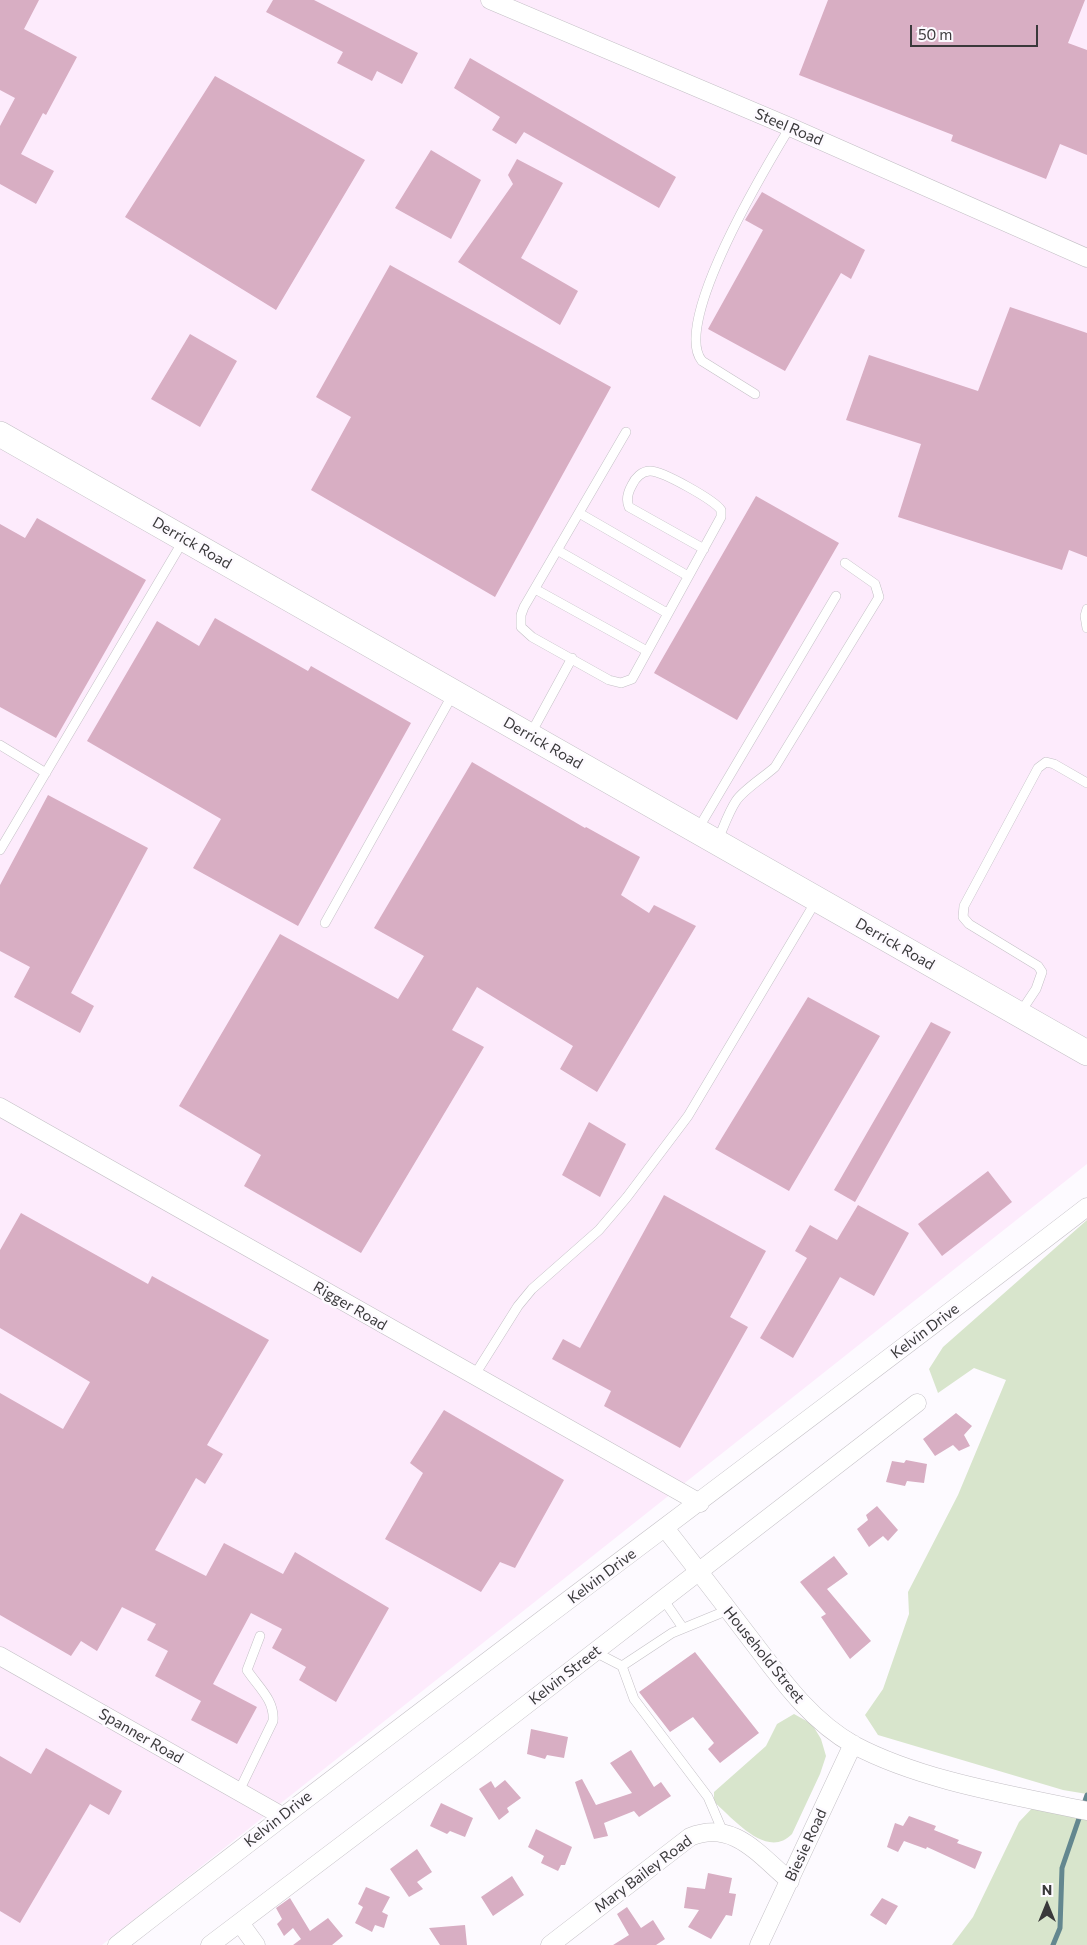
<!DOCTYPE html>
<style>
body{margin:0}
#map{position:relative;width:1087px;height:1945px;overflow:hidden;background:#fdfaff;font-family:Commissioner,sans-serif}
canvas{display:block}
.north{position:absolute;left:1022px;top:1880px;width:50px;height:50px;-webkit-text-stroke:4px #fdfaff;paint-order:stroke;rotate:0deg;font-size:14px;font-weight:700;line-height:20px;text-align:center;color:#3a393b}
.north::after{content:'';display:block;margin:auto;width:18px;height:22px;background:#3a393b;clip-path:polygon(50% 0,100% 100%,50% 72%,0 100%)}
.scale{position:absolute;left:910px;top:25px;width:128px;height:22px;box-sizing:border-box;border:2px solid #3a393b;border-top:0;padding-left:6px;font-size:15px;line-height:18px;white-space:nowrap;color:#3a393b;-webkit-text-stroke:4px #fdfaff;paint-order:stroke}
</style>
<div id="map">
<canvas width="1087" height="1945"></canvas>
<div class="north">N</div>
<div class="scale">50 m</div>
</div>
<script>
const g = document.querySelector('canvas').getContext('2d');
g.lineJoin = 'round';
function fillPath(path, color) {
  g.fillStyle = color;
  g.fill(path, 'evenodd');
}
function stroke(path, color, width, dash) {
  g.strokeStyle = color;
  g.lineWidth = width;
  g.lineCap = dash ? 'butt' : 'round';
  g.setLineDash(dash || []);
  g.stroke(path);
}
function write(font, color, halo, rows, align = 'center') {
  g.font = font + ' Commissioner,sans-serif';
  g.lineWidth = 5;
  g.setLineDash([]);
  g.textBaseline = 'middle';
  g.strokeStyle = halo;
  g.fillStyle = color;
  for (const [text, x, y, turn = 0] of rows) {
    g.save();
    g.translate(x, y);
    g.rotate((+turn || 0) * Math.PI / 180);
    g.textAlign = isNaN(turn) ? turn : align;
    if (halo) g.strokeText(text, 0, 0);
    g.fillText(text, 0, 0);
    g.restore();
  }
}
fillPath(new Path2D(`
 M0 0H1087V1164L102 1945H0Z`), '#fdebfc');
fillPath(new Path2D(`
 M1087 1220V1794L1063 1790 878 1735 865 1715 883 1689 909 1614 908 1592 958 1495 1006 1380 974 1368 938 1393 929 1369 943 1347Z
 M794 1714 812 1724 821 1739 826 1756 820 1774 792 1834C767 1860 734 1819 714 1802V1792L766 1746 777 1724Z
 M1038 1802 1087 1815V1945H952L973 1917 1019 1822Z`), '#d8e5cc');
stroke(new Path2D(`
 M1053 1945 1060 1928 1062 1868 1087 1795`), '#63878f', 5);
fillPath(new Path2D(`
 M0 0H39L24 29 77 57 46 115 43 113 21 154 54 171 36 204 0 184V126L15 98 0 90Z
 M273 0H314L418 53 402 84 377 71 372 81 337 63 343 52 266 12Z
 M828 0H1085L1068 43 1087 50V155L1060 144 1046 179 951 141 953 135 799 75Z
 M470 58 676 177 659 208 524 132 516 144 492 130 500 117 454 88Z
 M215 76 365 160 276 310 125 217Z
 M431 150 481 180 451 239 395 208Z
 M517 159 563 183 521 258 578 291 560 325 458 262 513 184 508 175Z
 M762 192 865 250 851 279 841 273 785 371 708 329 763 230 745 220Z
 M390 265 611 387 495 597 311 490 351 417 316 397Z
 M1010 307 1087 333V557L1069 550 1062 570 898 517 921 444 846 420 869 355 978 391Z
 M190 334 237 361 200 427 151 399Z
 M756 496 839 543 737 720 654 673Z
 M37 518 146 580 56 738 0 707V524L25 538Z
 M215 618 308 671 311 666 411 723 298 926 193 868 221 819 87 741 157 621 199 646Z
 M472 762 585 828 586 827 640 857 621 895 649 913 654 905 696 926 597 1092 560 1069 573 1046 477 987 452 1030 484 1047 361 1253 244 1186 261 1155 179 1106 280 934 398 999 424 956 374 928Z
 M48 795 148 848 71 993 94 1006 80 1033 14 997 30 967 0 951V885Z
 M808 997 880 1036 789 1191 715 1149Z
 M931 1022 951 1032 855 1202 834 1190Z
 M589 1122 626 1144 600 1197 562 1175Z
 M988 1171 1012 1202 942 1256 918 1224Z
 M664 1195 766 1251 730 1317 748 1327 680 1448 604 1406 611 1391 552 1359 563 1339 580 1348Z
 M858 1205 909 1233 874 1296 840 1277 793 1358 760 1338 807 1258 795 1251 810 1225 837 1240Z
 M21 1213 148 1284 152 1276 269 1340 207 1445 223 1454 205 1484 196 1478 155 1550 206 1576 224 1543 283 1574 295 1552 389 1608 336 1702 299 1680 306 1667 272 1648 282 1629 251 1613 213 1684 257 1707 237 1744 191 1720 201 1701 155 1676 168 1651 147 1640 156 1624 122 1607 97 1651 81 1641 71 1656 0 1615V1393L63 1429 90 1382 0 1328V1250Z
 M444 1410 564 1480 515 1568 500 1562 481 1592 385 1539 423 1473 410 1463Z
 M956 1413 972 1426 964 1435 970 1446 959 1451 953 1445 935 1456 923 1439Z
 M906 1460 927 1464 924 1483 907 1481 905 1486 886 1482 892 1461 904 1463Z
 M877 1506 898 1530 888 1541 883 1536 869 1547 857 1529 868 1520 866 1515Z
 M834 1556 848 1574 827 1589 871 1641 850 1659 821 1617 826 1614 800 1582Z
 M695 1652 759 1733 720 1763 708 1749 714 1743 693 1717 670 1732 639 1692Z
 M531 1729 568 1737 564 1758 547 1755 545 1759 527 1754Z
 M46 1748 122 1791 109 1815 90 1804 20 1923 0 1911V1756L31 1774Z
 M631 1750 654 1787 661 1782 671 1796 639 1817 634 1811 604 1823 608 1836 594 1839 575 1782 582 1779 596 1805 632 1793 610 1763Z
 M505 1780 521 1798 507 1808 509 1812 499 1820 479 1789 491 1781 495 1788Z
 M441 1803 473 1818 465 1837 450 1831 447 1834 430 1826Z
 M909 1816 936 1826 934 1830 959 1840 957 1843 982 1852 975 1869 927 1847 926 1849 904 1841 898 1852 887 1847 895 1823 903 1826Z
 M536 1829 572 1847 565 1865H561L558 1871 541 1863 544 1856 528 1847Z
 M417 1849 432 1872 417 1882 423 1889 409 1897 390 1869Z
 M708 1873 732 1878 729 1893 736 1894 732 1916 726 1915 711 1939 688 1927 699 1910 684 1908 687 1887 705 1889Z
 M512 1876 524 1895 493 1916 481 1897Z
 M366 1887 390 1897 382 1912 388 1915 384 1928 375 1925 372 1932 355 1923 363 1907 358 1904Z
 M290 1898 310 1931 328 1918 343 1936 332 1945H293L301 1939 293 1928 284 1936 277 1924 282 1919 276 1908Z
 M882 1898 898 1906 886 1925 870 1915Z
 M627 1907 641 1928 653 1920 665 1939 656 1945H613L629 1935 617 1914Z
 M465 1925 467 1945H440L429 1928Z`), '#d8aec3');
const lane = new Path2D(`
 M755 394 702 361C671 324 767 165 790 127
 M626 432 524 607 521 615V627L532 637 609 680 621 683 632 679 721 517V510C714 500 663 471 650 471 642 471 635 478 632 485 628 492 626 500 629 507L704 549
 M579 513 688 576
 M557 550 667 613
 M535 589 647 651
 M1087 609 1085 616 1087 628
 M530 735 572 658
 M0 745 46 773
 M698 829 836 596
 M717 842C723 829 728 813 736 801 743 790 764 777 775 767L879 597 875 584 845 563
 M0 850 183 541
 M325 923 453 694
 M1020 1013 1036 989 1042 972 1038 966 969 924 963 917 964 906 1038 768 1046 762 1054 764 1087 783
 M474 1376 518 1306 532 1289 599 1230 627 1197 688 1116 816 901
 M663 1599 683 1628
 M595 1652 622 1666 634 1699 708 1797 723 1832
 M622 1666 672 1633 728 1610
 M239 1791 273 1721C275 1700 258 1687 247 1670L260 1636`);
const street = new Path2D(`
 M490 0 790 127 1087 258
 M0 1107 700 1503
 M665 1528C693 1564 721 1600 749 1637 779 1676 809 1720 854 1745 922 1781 1012 1795 1087 1811
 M0 1656 282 1816
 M240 1923 256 1945
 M117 1945C437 1695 765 1455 1087 1207
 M210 1945 469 1749 917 1403
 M550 1945 690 1837C733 1819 759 1855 790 1881
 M759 1945 853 1744`);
const secondary = new Path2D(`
 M0 434 1087 1053`);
stroke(lane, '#c4c0c6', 10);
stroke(street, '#c4c0c6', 19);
stroke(secondary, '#c4c0c6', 26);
stroke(lane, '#fff', 9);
stroke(street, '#fff', 18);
stroke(secondary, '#fff', 25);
write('15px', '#3a393b', '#fdfaff', [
 ["Steel Road",789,127,23],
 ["Derrick Road",192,543,30],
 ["Derrick Road",543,743,30],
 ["Derrick Road",895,944,30],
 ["Rigger Road",350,1306,30],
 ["Kelvin Drive",925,1331,-37],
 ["Kelvin Drive",602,1576,-37],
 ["Household Street",764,1655,51],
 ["Kelvin Street",565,1675,-38],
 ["Spanner Road",141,1736,30],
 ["Kelvin Drive",278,1819,-38],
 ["Biesie Road",806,1845,-65],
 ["Mary Bailey Road",643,1874,-37]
]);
</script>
